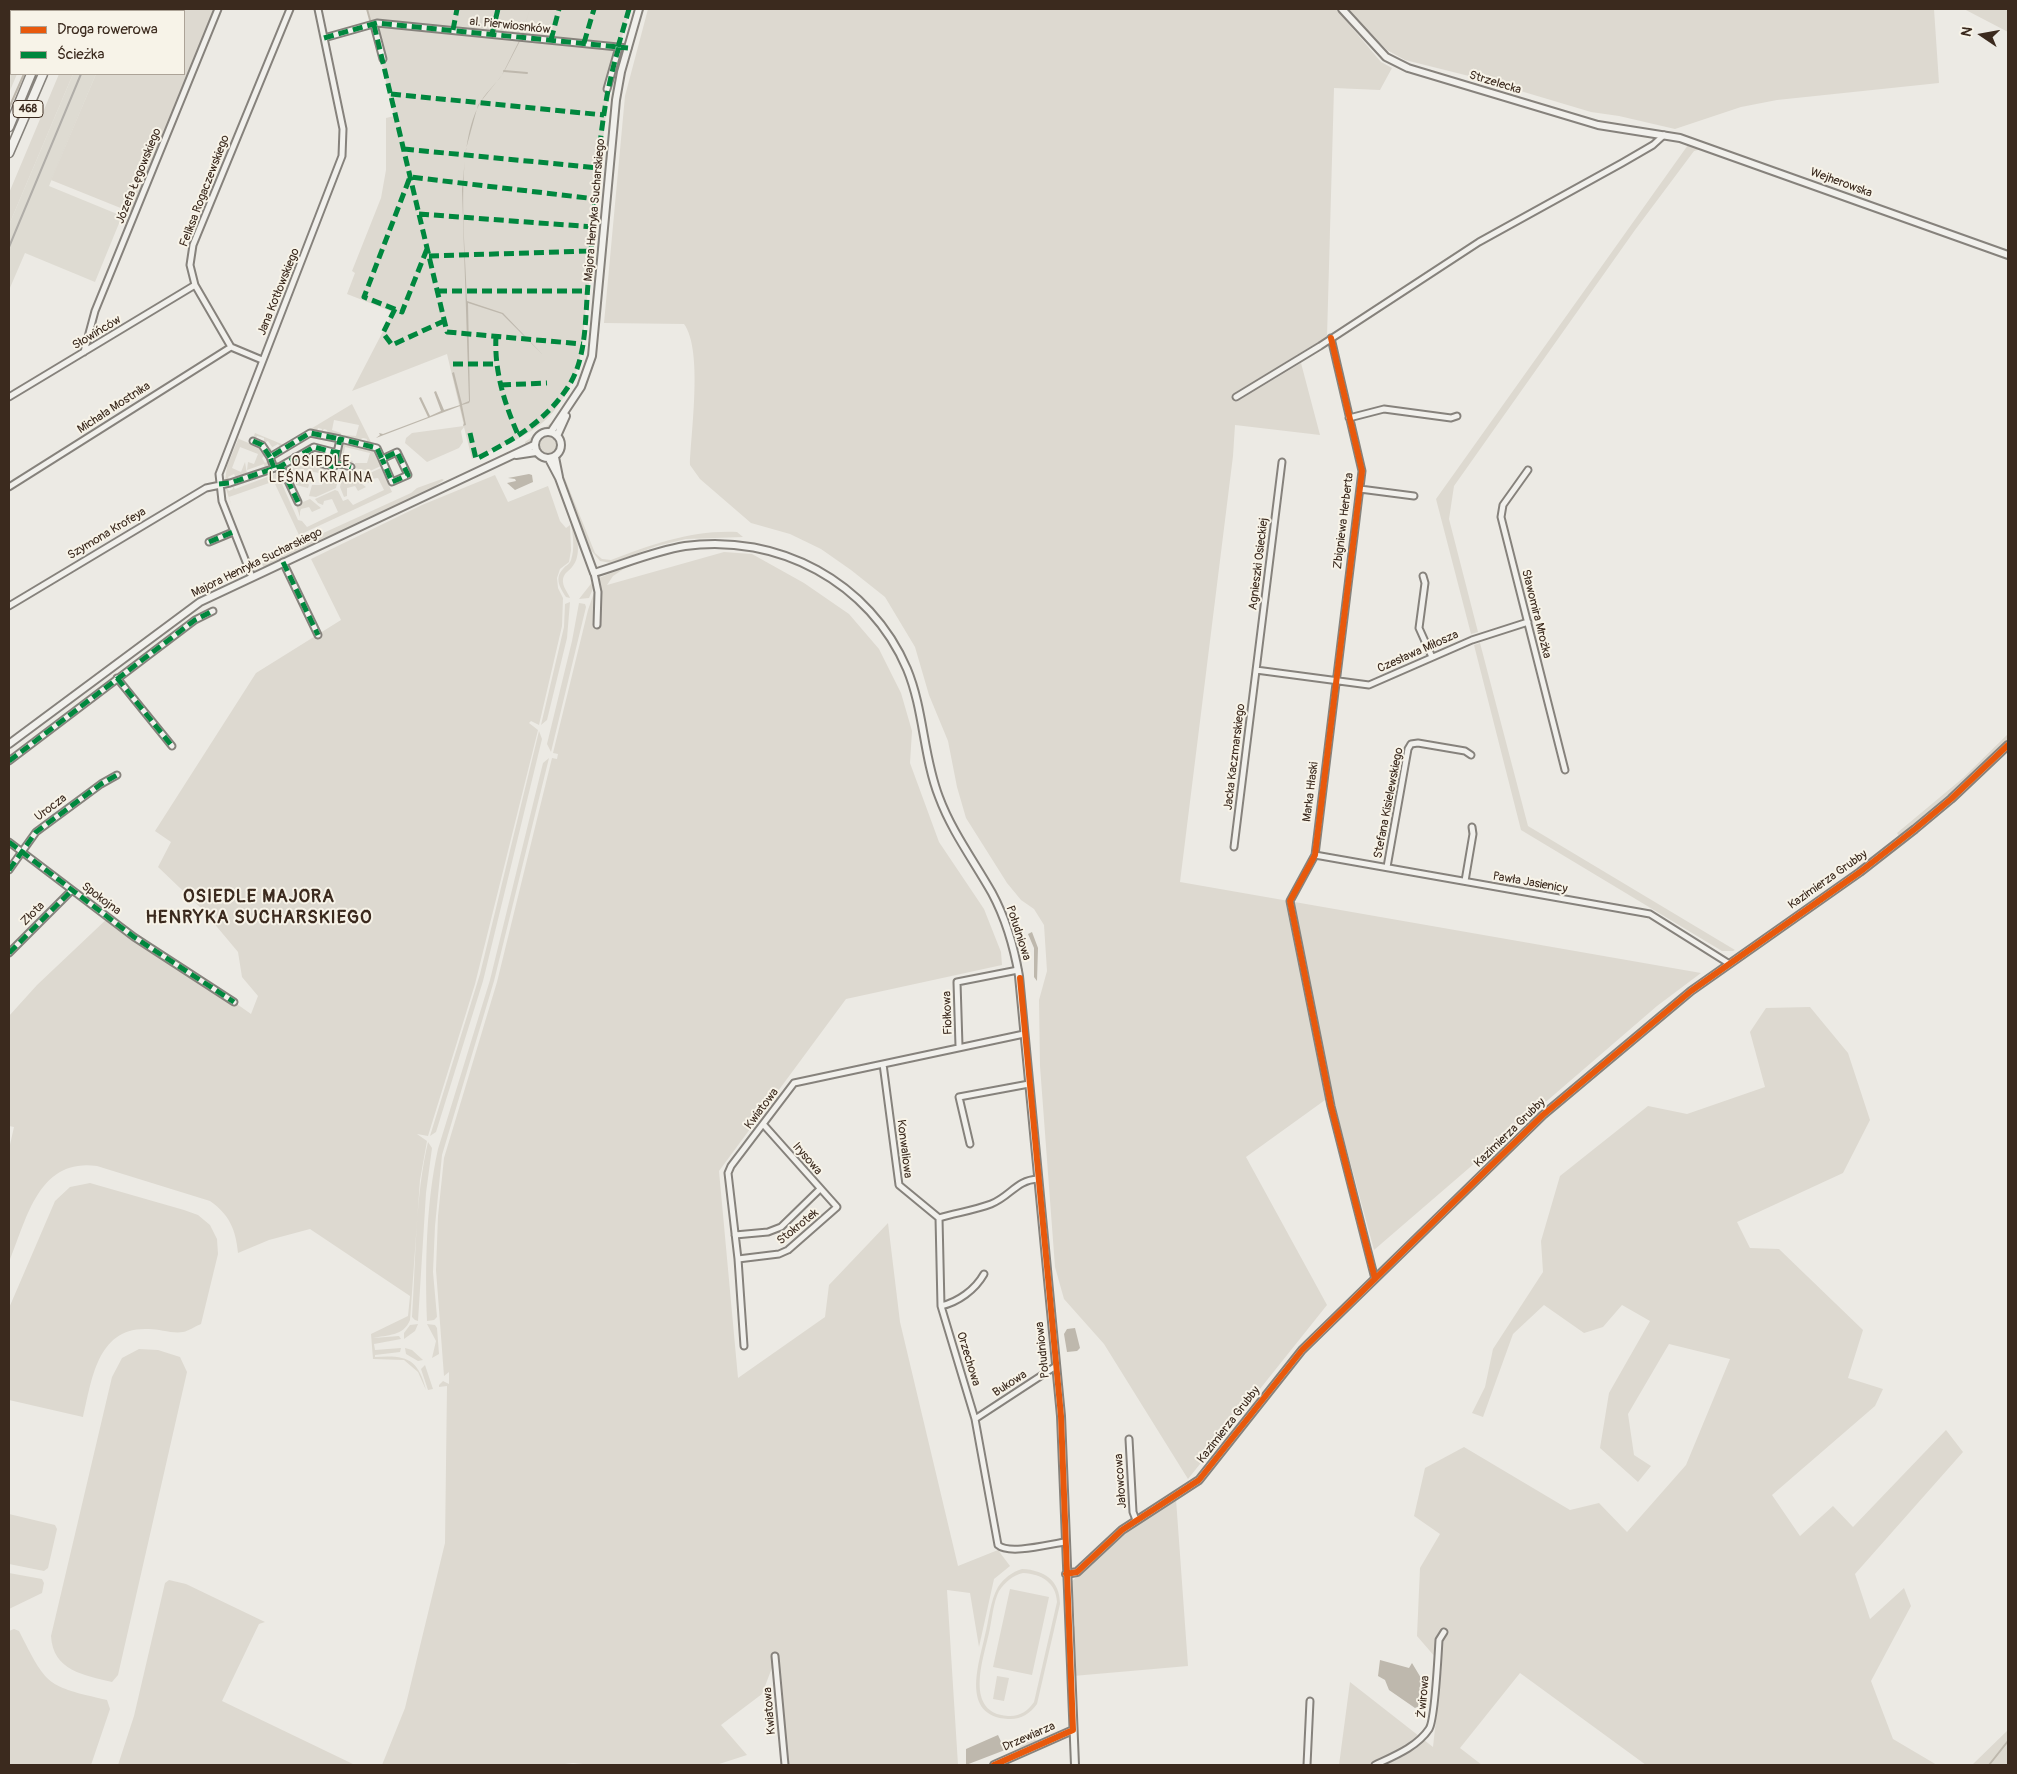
<!DOCTYPE html>
<meta charset="utf-8">
<style>
body{margin:0}
#map{position:relative;width:2017px;height:1774px;overflow:hidden;background:#eceae4;font-family:Pangolin,sans-serif}
canvas{display:block}
.frame{position:absolute;inset:0;border:10px solid #3b2a1e;pointer-events:none}
.legend{position:absolute;left:10px;top:10px;width:175px;height:65px;box-sizing:border-box;background:#f7f3e8;border:1px solid #aca397;margin:0;padding:6px 9px;list-style:none;font-size:15px;color:#3b2a1e}
.legend li{display:flex;align-items:center;gap:10px;height:25px}
.legend b{width:25px;border:1px solid #aca397}
.north{position:absolute;left:1957px;top:10px;width:50px;height:50px;-webkit-text-stroke:4px #f7f3e8;paint-order:stroke;rotate:282deg;font-size:14px;font-weight:700;line-height:20px;text-align:center;color:#3b2a1e}
.north::after{content:'';display:block;margin:auto;width:18px;height:22px;background:#3b2a1e;clip-path:polygon(50% 0,100% 100%,50% 72%,0 100%)}
</style>
<div id="map">
<canvas width="2017" height="1774"></canvas>
<div class="frame"></div>
<ul class="legend">
<li><b style="height:6px;background:#e8590c"></b>Droga rowerowa</li>
<li><b style="height:6px;background:#00873e"></b>Ścieżka</li>
</ul>
<div class="north">N</div>
</div>
<script>
const g = document.querySelector('canvas').getContext('2d');
g.lineJoin = 'round';
function fillPath(path, color) {
  g.fillStyle = color;
  g.fill(path, 'evenodd');
}
function stroke(path, color, width, dash) {
  g.strokeStyle = color;
  g.lineWidth = width;
  g.lineCap = dash ? 'butt' : 'round';
  g.setLineDash(dash || []);
  g.stroke(path);
}
function write(font, color, halo, rows, align = 'center') {
  g.font = font + ' Pangolin,sans-serif';
  g.lineWidth = 4;
  g.setLineDash([]);
  g.textBaseline = 'middle';
  g.strokeStyle = halo;
  g.fillStyle = color;
  for (const [text, x, y, turn = 0] of rows) {
    g.save();
    g.translate(x, y);
    g.rotate((+turn || 0) * Math.PI / 180);
    g.textAlign = isNaN(turn) ? turn : align;
    if (halo) g.strokeText(text, 0, 0);
    g.fillText(text, 0, 0);
    g.restore();
  }
}
fillPath(new Path2D(`
 M9 9H45L44 11H11V74H17L9 93Z
 M73 74H96L49 186 122 216 95 282 25 253 9 290V225Z`), '#dedbd2');
fillPath(new Path2D(`
 M123 9H216L133 213 51 180 96 74H184V11H122Z
 M367 9H630L620 44H618L370 20Z
 M648 9H1336L1381 62 1392 68 1380 90 1334 88 1327 337 1236 392V402L1301 363 1320 435 1235 425 1233 456 1180 882 1701 973 1657 1006 1374 1250 1332 1095 1246 1157 1327 1305 1188 1479 1104 1344 1064 1299 1055 1267 1040 1066 1039 1000 1047 971 1044 925 1034 909 1021 900 1007 883 966 818 957 787 948 741 929 695 915 647 885 597 851 570 821 549 790 534 751 523 700 479 690 465C691 431 703 350 684 324L604 323 625 96Z
 M1347 9H1934L1939 83 1777 100 1741 107 1675 129 1619 116 1591 112 1477 78 1405 60 1387 50Z
 M1964 9H2008V32Z
 M377 26 616 49C603 117 599 187 592 256 591 273 588 292 586 307 581 350 584 370 557 407 537 435 502 446 472 459L464 427 461 431 463 442 459 448 427 462 405 443 406 438 412 433 464 426 447 354 352 391 393 312 347 294 355 273 352 271 381 198 386 170V118L394 116 374 31 378 29Z
 M35 74H39L16 130 12 128Z
 M59 74H73L9 225V193Z
 M613 81 615 92 591 342 592 315Z
 M1688 145 1701 149 1694 151 1635 230 1454 486 1449 519 1478 632 1471 634 1436 499Z
 M352 404 372 444 366 443 367 439 363 438 356 441 343 438 344 435 356 436 359 425 334 420 332 430 341 433 340 437 328 434 327 430 324 429 321 433 322 429 318 428 317 431H312L281 448 278 444 271 448 272 453 268 450 272 447 268 441 264 443V438L257 436 253 446H260V451L265 455 262 458 265 463 268 460V465L265 468 264 464 247 470 248 462 254 464 258 454 240 447 232 468 241 472 245 462 247 474 236 478 234 474 228 477 229 481 225 482 227 466 239 437V439L251 444 255 433 284 445Z
 M551 423 554 425C549 430 544 430 539 434 533 438 533 443 526 447L525 442Z
 M539 445a9 9 0 1 1 18 0a9 9 0 1 1-18 0Z
 M344 443 374 450 381 466 370 471 354 468 355 463H367L370 453 345 447 343 458 353 461 352 464 340 461 342 445Z
 M295 461 336 472 337 467 336 471 340 472 336 488 316 497 309 496 312 485H322L324 474 299 469 297 479 307 482 309 485 308 488 296 485 289 467 285 468 289 464 291 468 297 465Z
 M381 468 392 492 299 535 275 484 269 483 229 497 232 507 225 486 229 491 233 489 232 485 235 489 275 474 274 470 279 473 280 472 282 473 278 475 298 520 302 521 307 527 338 512 332 499 324 501 323 505 318 503 315 499 335 490 338 491 343 501 348 499 353 505 384 490 378 478 370 479 369 483 364 481 358 470 370 473Z
 M561 469 595 553 602 559 611 560C653 544 692 530 737 532L743 537 686 539 657 546 611 563 600 561 590 549Z
 M351 470 355 471 362 484 366 487 358 491 355 486 347 488V496L344 497 340 487 343 473 349 474Z
 M495 475 508 502 548 486 560 521 566 528 570 525 571 550 569 562 560 569 557 578 558 588 563 598 562 626 539 725 531 721 529 723 538 730 475 984 428 1136 417 1134 427 1141 420 1180 410 1320C404 1336 387 1335 373 1338L399 1336 401 1339 374 1344 375 1350 401 1348 400 1352 375 1355V1357C406 1355 418 1358 426 1390L418 1372 404 1360 373 1359 371 1334 408 1316 410 1296 310 1229 269 1240 238 1253C236 1230 229 1214 210 1201L97 1166C38 1158 27 1219 9 1262V1149L14 1127 9 1126V1016L37 985 111 915 251 1014 258 996 242 977 238 952 202 909 158 867 171 842 155 831 256 673 341 620 311 559 422 505Z
 M442 479 444 480 429 490 264 568 259 559 308 540 411 493 417 488Z
 M310 499 321 508 312 512 309 507 301 509 300 512V517L296 505Z
 M571 524C578 535 582 556 572 567 569 571 564 573 563 579 562 587 568 592 570 598L566 597C560 588 554 578 563 569 566 565 569 565 571 560 575 548 573 536 571 524Z
 M724 552 752 554 804 583 849 614 879 649 901 693 912 731 910 763 939 842 984 909 1001 952 1002 965 846 999 719 1171 738 1378 825 1317 829 1285 888 1223 900 1322 958 1566 998 1550 1010 1566 994 1579 979 1647 970 1593 947 1590 958 1765H788L778 1652 762 1694 721 1725 747 1755 716 1765H593L573 1763 557 1765H382L405 1708 445 1543 447 1386 439 1387V1385L443 1381 449 1384V1372L444 1376 436 1270 438 1216 444 1158 497 982 552 758 557 759 558 754 553 753 588 610 599 578 628 566 613 576 607 585Z
 M594 580 595 584 589 598 579 599Z
 M570 602 567 638 547 720 541 725 564 627 565 604Z
 M579 603 585 604 586 607 551 752 547 744 572 641Z
 M1480 643 1528 826 1735 950 1733 951H1722L1521 830 1474 645Z
 M539 731 542 739 483 981 436 1132 430 1136 480 974Z
 M2008 734V742L1960 789 1900 838 1897 833 1963 778Z
 M549 758 494 981 442 1155 435 1226 433 1272 437 1317 434 1320 427 1321C425 1266 426 1203 438 1149L490 980 543 763Z
 M1810 1007 1848 1053 1870 1120 1843 1173 1737 1222 1750 1248 1779 1249 1863 1330 1848 1378 1883 1389 1875 1406 1772 1495 1800 1536 1833 1506 1853 1527 1946 1430 1963 1452 1855 1574 1870 1619 1904 1588 1911 1606 1871 1681 1893 1739 1937 1765H1646L1520 1673 1460 1748 1482 1765H1339L1350 1682 1433 1747 1442 1665 1417 1636 1420 1568 1440 1534 1414 1516 1425 1468 1464 1447 1570 1510 1599 1503 1627 1532 1686 1465 1730 1359 1669 1344 1628 1414 1634 1455 1651 1466 1638 1482 1600 1448 1609 1393 1650 1321 1622 1305 1603 1327 1584 1333 1544 1305 1513 1334 1483 1417 1472 1413 1485 1387 1493 1349 1543 1272 1541 1241 1560 1176 1648 1106 1687 1114 1765 1087 1750 1032 1766 1008Z
 M428 1142 432 1148 426 1193 418 1321 415 1320 412 1317C416 1260 415 1197 428 1142Z
 M90 1183 184 1210 198 1215 210 1225 217 1239 218 1254 201 1324C195 1326 189 1331 183 1332 173 1334 159 1329 149 1329 97 1326 92 1380 83 1417L9 1400V1308L55 1201 70 1187Z
 M418 1324 415 1331 404 1339V1333L410 1325Z
 M427 1324 435 1325 437 1328 439 1354 432 1358 436 1341Z
 M405 1348 412 1350 423 1360 418 1361 406 1354Z
 M139 1349 158 1350 180 1357 187 1372 118 1675 112 1682C84 1675 53 1671 51 1636L112 1377 122 1358Z
 M425 1365 433 1389 428 1390 421 1369Z
 M1176 1499 1188 1666 1073 1676 1072 1632 1075 1625 1071 1582 1140 1521Z
 M9 1514 55 1525 57 1529 48 1568 44 1571 9 1564Z
 M1022 1569C1045 1570 1060 1581 1060 1604L1037 1704C1030 1714 1020 1720 1008 1719 960 1716 979 1664 985 1635 989 1620 990 1601 998 1587 1004 1578 1012 1572 1022 1569ZM1023 1573C1042 1574 1056 1583 1057 1602L1034 1702C1028 1711 1019 1717 1008 1716 964 1713 983 1660 989 1633 992 1620 993 1603 999 1591 1005 1582 1013 1575 1023 1573Z
 M9 1573 42 1579 44 1583 42 1593 9 1609Z
 M169 1580 186 1584 265 1622 259 1624 222 1701 355 1765H118L134 1716 165 1583Z
 M1010 1589 1049 1597 1032 1675 993 1667Z
 M14 1629 19 1631C47 1686 46 1686 107 1700L110 1709 91 1765H9V1631Z
 M997 1676 1009 1678 1004 1701 993 1699Z
 M2008 1730V1765H1972Z
 M1032 1735 1037 1741 1019 1749 1022 1740Z`), '#ddd9d0');
fillPath(new Path2D(`
 M530 9 520 41 505 70 502 75C495 85 484 94 479 105 454 151 466 249 467 301L503 313 543 355 502 314 468 303 470 401 469 403 462 405 466 425 463 426 464 423 460 406 376 438 380 435 379 433 383 434 428 417 419 398 421 397 430 416 441 411 434 392 436 391 444 410 460 405 452 373 454 372 462 404 469 401 462 189 466 149 478 105 502 75 522 35Z
 M529 474 532 475 533 482 515 490 507 483 516 481 515 479 508 478Z
 M1032 932 1038 948 1037 981 1034 977V948L1028 934Z
 M1067 1329 1075 1328 1080 1348 1077 1351 1067 1352 1064 1334Z
 M1380 1660 1409 1668 1412 1663 1421 1678 1424 1704 1415 1708 1389 1690 1385 1680 1378 1676Z
 M998 1735 1005 1750 966 1765V1749Z`), '#beb8ad');
stroke(new Path2D(`
 M367 9 370 20
 M53 11 54 9
 M504 71 527 73
 M9 108 24 74
 M1989 1765 2008 1741`), '#beb8ad', 2);
const minor = new Path2D(`
 M374 25 383 59
 M324 38 377 23 628 48
 M607 89 619 47
 M1331 338 1362 471 1315 855 1290 901 1331 1106 1375 1279
 M84 352 95 311 218 9
 M262 360 231 347 195 285 190 265 193 245 290 9
 M9 397 195 285
 M1236 397 1320 346 1479 242 1622 163 1653 145 1664 135
 M1349 418 1384 409 1451 418 1457 416
 M253 441 262 445 270 457
 M295 457 334 467 337 453
 M335 463 351 467
 M281 466 298 502
 M274 468 270 457 310 433 340 439
 M1528 470 1503 505 1501 517 1565 770
 M9 487 231 347
 M1360 489 1414 496
 M209 542 233 532
 M283 562 318 635
 M594 573 598 592 597 625
 M1423 576 1425 583 1419 628 1432 657
 M252 577 222 501 219 474 342 156 343 129 318 9
 M9 606 206 488 230 483 281 466 314 447 337 453 340 439 377 448 382 459 397 452 408 475 392 482 382 459
 M1256 670 1369 685 1472 640 1528 622
 M117 678 172 746
 M9 761 195 620 213 611
 M9 842 134 937 234 1002
 M1234 847 1282 462
 M1315 855 1650 914 1728 963
 M1387 867 1408 749 1411 744 1418 743 1465 751 1471 755
 M9 870 36 832 101 784 117 775
 M1465 881 1473 834 1472 827
 M9 953 72 890
 M959 1046 957 982 1018 970
 M883 1064 899 1185 939 1218
 M970 1144 959 1097 1029 1084
 M939 1218 941 1306 975 1419 998 1545C1009 1555 1050 1544 1065 1542
 M939 1218C956 1213 975 1210 991 1204 1011 1196 1016 1180 1038 1179
 M735 1235 768 1232 781 1227 820 1189
 M738 1259 779 1254 788 1250 837 1207 763 1124
 M941 1306C958 1302 975 1290 984 1274
 M744 1346 738 1259 728 1173 731 1166 794 1083 1024 1034
 M975 1419 1056 1366
 M1129 1439 1133 1512 1136 1520
 M775 1656 785 1765
 M1307 1765 1310 1701
 M1375 1765C1394 1756 1417 1747 1429 1729 1435 1720 1438 1656 1439 1640L1444 1632`);
const tertiary = new Path2D(`
 M1342 9 1386 57 1408 68 1598 125 1680 138 2008 255
 M535 445a13 13 0 1 1 26 0a13 13 0 1 1-26 0Z
 M551 432 581 387 592 356 616 100 621 72 639 9
 M557 436 566 416
 M516 455 536 452
 M555 457 559 477
 M549 459 559 478 594 573C624 564 654 551 685 546 778 533 870 582 907 669 924 710 923 756 939 797 952 832 974 861 992 893 1006 919 1014 947 1019 976L1061 1416 1075 1765
 M9 744 200 602 534 445
 M1066 1574 1077 1572 1122 1530 1199 1480 1302 1350 1543 1115 1691 991 1860 872 1915 829 1951 799 2008 745
 M994 1765 1073 1730`);
const primary = new Path2D(`
 M58 11 59 9
 M69 11 70 9
 M9 127 31 74
 M9 153 43 74`);
stroke(minor, '#86827c', 9);
stroke(tertiary, '#86827c', 10);
stroke(primary, '#86827c', 11);
stroke(minor, '#f1f0ec', 5);
stroke(tertiary, '#f1f0ec', 6);
stroke(primary, '#f1f0ec', 8);
stroke(new Path2D(`
 M107 11 109 9
 M9 247 81 74`), '#b0ada8', 2);
stroke(new Path2D(`
 M374 25 447 332 582 344
 M453 30 457 9
 M492 34 498 9
 M324 38 377 23 628 48
 M551 40 559 9
 M584 43 594 9
 M618 47 629 9
 M391 94 604 115
 M404 149 599 168
 M419 214 594 227
 M427 249 402 312 364 297 410 177 596 199
 M429 256 591 251
 M437 291H587
 M395 309 383 333 392 345 444 321
 M496 336C494 372 505 405 519 437
 M453 364H496
 M501 385 547 383
 M470 433 476 459C513 440 544 423 568 387 587 358 585 318 588 284 596 207 596 120 619 47
 M253 441 262 445 270 457
 M295 457 334 467 337 453
 M335 463 351 467
 M281 466 298 502
 M274 468 270 457 310 433 340 439
 M219 484 230 483 281 466 314 447 337 453 340 439 377 448 382 459 397 452 408 475 392 482 382 459
 M209 542 233 532
 M283 562 318 635
 M117 678 172 746
 M9 761 195 620 213 611
 M9 842 134 937 234 1002
 M9 870 36 832 101 784 117 775
 M9 953 72 890`), '#00873e', 5, [10, 5]);
stroke(new Path2D(`
 M1331 338 1362 471 1315 855 1290 901 1331 1106 1375 1279
 M1066 1574 1077 1572 1122 1530 1199 1480 1302 1350 1543 1115 1691 991 1860 872 1915 829 1951 799 2008 745
 M994 1765 1073 1730 1061 1416 1020 978`), '#e8590c', 6);
for (const [x, y, w] of [
 [28,109,30]
]) {
  const box = new Path2D();
  box.roundRect(x - w / 2, y - 8.5, w, 17, 4);
  g.fillStyle = '#f7f3e8';
  g.fill(box);
  stroke(box, '#3b2a1e', 1);
}
write('bold 11px', '#3b2a1e', null, [
 ["468",28,109]
]);
write('12px', '#3b2a1e', '#f7f3e8', [
 ["al. Pierwiosnków",510,26,6],
 ["Strzelecka",1495,83,17],
 ["Józefa Łęgowskiego",139,176,-68],
 ["Wejherowska",1841,183,20],
 ["Feliksa Rogaczewskiego",205,191,-69],
 ["Majora Henryka Sucharskiego",595,210,-85],
 ["Jana Kotłowskiego",279,292,-68],
 ["Słowińców",97,333,-31],
 ["Michała Mostnika",114,408,-33],
 ["Zbigniewa Herberta",1344,521,-83],
 ["Szymona Krofeya",107,534,-31],
 ["Majora Henryka Sucharskiego",257,563,-26],
 ["Agnieszki Osieckiej",1259,564,-83],
 ["Sławomira Mrożka",1536,614,76],
 ["Czesława Miłosza",1418,652,-24],
 ["Jacka Kaczmarskiego",1235,757,-83],
 ["Marka Hłaski",1311,792,-83],
 ["Stefana Kisielewskiego",1389,803,-79],
 ["Urocza",51,808,-37],
 ["Kazimierza Grubby",1828,880,-35],
 ["Pawła Jasienicy",1530,883,10],
 ["Spokojna",101,899,37],
 ["Złota",33,914,-45],
 ["Południowa",1018,933,72],
 ["Fiołkowa",948,1013,-92],
 ["Kwiatowa",762,1109,-53],
 ["Kazimierza Grubby",1510,1133,-44],
 ["Konwaliowa",904,1149,83],
 ["Irysowa",807,1159,49],
 ["Stokrotek",798,1227,-39],
 ["Południowa",1043,1350,-96],
 ["Orzechowa",968,1359,73],
 ["Bukowa",1010,1384,-33],
 ["Kazimierza Grubby",1229,1425,-52],
 ["Jałowcowa",1121,1481,-94],
 ["Żwirowa",1424,1697,-85],
 ["Kwiatowa",770,1711,-95],
 ["Drzewiarza",1029,1737,-24]
]);
g.letterSpacing = '1px';
write('14px', '#3b2a1e', '#f7f3e8', [
 ["OSIEDLE",321,462],
 ["LEŚNA KRAINA",321,478]
]);
g.letterSpacing = '0px';
g.letterSpacing = '1px';
write('bold 18px', '#3b2a1e', '#f7f3e8', [
 ["OSIEDLE MAJORA",259,897],
 ["HENRYKA SUCHARSKIEGO",259,918]
]);
g.letterSpacing = '0px';
</script>
